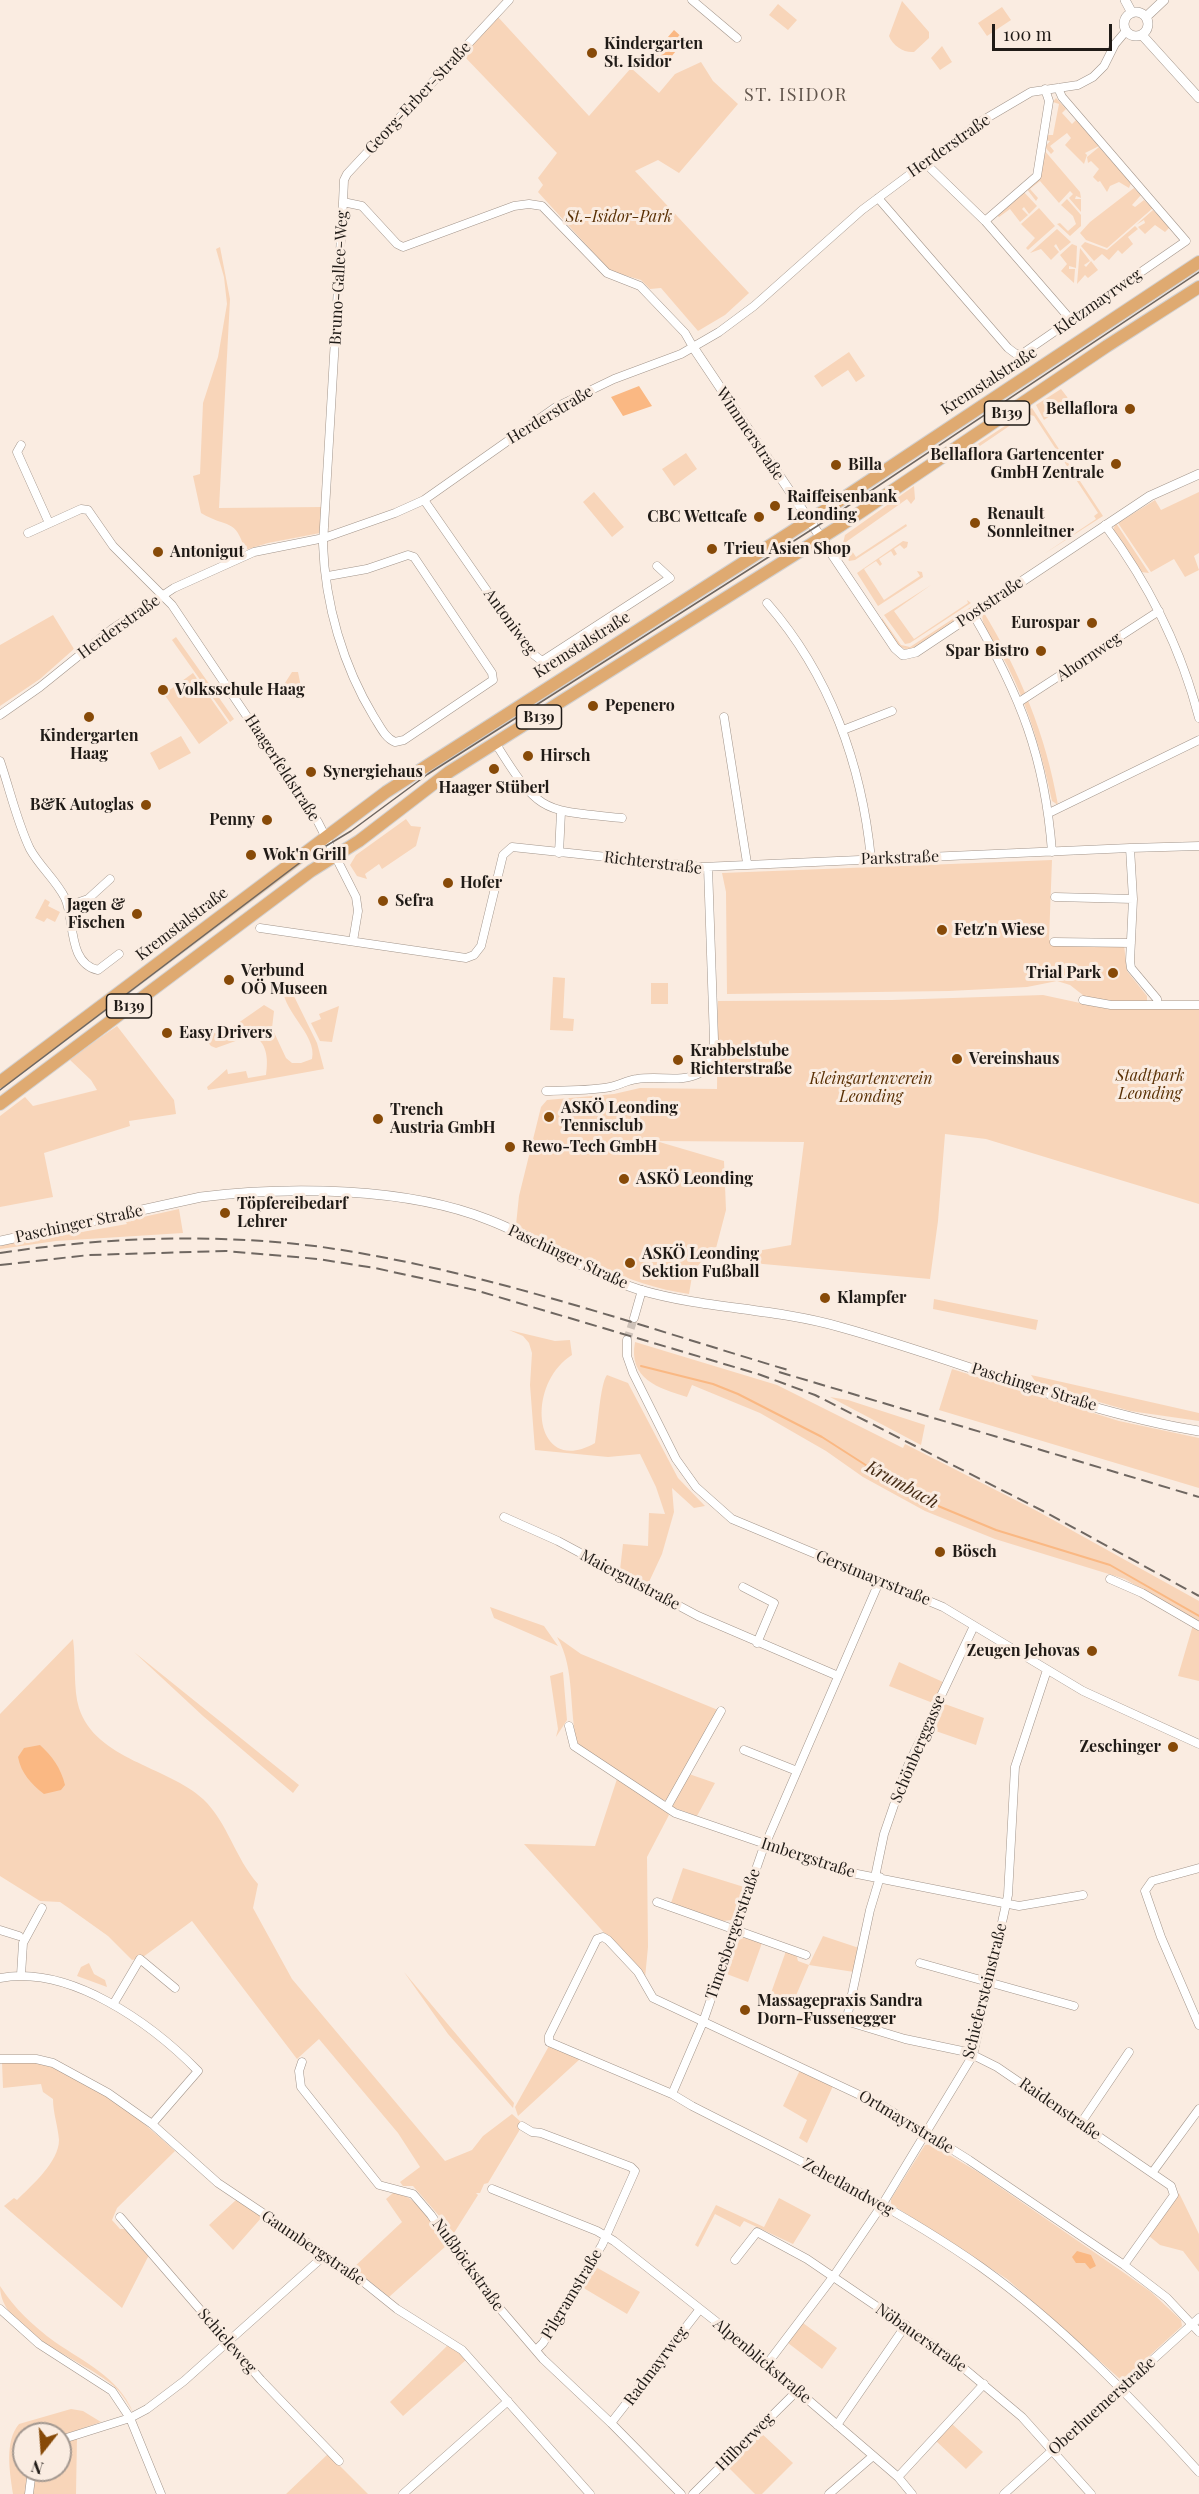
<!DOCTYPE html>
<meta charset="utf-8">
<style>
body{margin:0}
#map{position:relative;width:1199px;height:2494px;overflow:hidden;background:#faece1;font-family:"Playfair Display",serif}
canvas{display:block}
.north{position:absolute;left:12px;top:2422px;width:60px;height:60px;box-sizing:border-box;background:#faece1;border:2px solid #a39890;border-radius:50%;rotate:197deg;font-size:16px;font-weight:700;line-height:24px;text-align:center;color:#201b17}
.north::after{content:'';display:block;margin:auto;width:21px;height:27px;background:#874a08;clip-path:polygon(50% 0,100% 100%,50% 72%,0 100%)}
.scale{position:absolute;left:992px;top:24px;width:120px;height:27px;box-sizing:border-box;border:3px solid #201b17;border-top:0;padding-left:8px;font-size:18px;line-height:21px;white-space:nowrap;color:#201b17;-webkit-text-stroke:4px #faece1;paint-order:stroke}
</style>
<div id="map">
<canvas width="1199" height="2494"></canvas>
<div class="north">N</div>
<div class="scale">100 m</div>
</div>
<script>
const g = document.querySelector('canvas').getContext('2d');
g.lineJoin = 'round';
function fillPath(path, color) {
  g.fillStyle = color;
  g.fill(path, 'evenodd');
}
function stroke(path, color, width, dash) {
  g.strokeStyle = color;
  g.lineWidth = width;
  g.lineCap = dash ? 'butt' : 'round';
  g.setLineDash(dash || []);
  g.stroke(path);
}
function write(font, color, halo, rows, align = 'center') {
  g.font = font + ' "Playfair Display",serif';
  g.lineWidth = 6;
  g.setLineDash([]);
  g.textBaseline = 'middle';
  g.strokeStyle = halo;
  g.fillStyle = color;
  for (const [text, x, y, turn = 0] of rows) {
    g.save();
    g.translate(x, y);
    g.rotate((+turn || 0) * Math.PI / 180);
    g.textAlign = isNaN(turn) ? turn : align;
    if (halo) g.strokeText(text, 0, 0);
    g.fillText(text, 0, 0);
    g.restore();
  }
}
fillPath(new Path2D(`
 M902 1 929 32V38L914 52C904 53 893 46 889 36Z
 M778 4 797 20 788 30 769 15Z
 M1002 7 1011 20 987 36 978 23Z
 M498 17 589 116 631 68 659 93 675 74 701 62 713 81 738 104 679 173 658 160 635 171 749 293 725 315 698 331 661 288 650 289 641 280 610 271 538 192 543 185 538 178 557 153 463 55Z
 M942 46 952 62 940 70 931 58Z
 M1056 98 1066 109 1062 113 1072 124 1076 120 1099 146 1085 153 1087 155 1084 164 1065 145 1071 138 1067 133 1050 146 1054 151 1051 154 1045 147 1050 141 1045 140 1047 135H1053L1059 104 1053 102Z
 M1099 147 1131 183 1129 188 1119 182 1110 186 1107 192 1100 181 1098 182 1093 177 1099 169 1091 161 1088 163 1087 157Z
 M1044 150 1080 192 1081 198 1076 196 1075 199H1081V212L1069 198 1073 194 1070 191 1059 203 1040 181 1030 189 1038 198 1036 201 1026 188 1041 175Z
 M1134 188 1141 195 1132 205 1135 207 1144 200 1153 208 1107 248 1086 240 1080 233 1090 222Z
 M1023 191 1037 206 1029 214 1024 207 1022 209 1028 215 1020 222 1010 209 999 217 996 215Z
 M1067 199 1081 215V226L1070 236 1057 224 1060 223 1068 231 1076 224 1073 216 1061 205Z
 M1039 208 1055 226 1028 250 1026 248 1035 238 1021 224Z
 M1153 210 1170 227 1165 232 1155 225 1145 234 1138 227 1145 223 1144 220 1136 225Z
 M1135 226 1138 229 1128 237 1133 244 1122 254 1118 250 1109 260 1102 254 1094 261 1081 246 1085 242 1107 250Z
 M1057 229 1071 242 1060 251 1056 244 1054 246 1059 252 1051 260 1041 249 1030 253Z
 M1072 244 1077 246 1076 268 1069 266V269H1075L1074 283 1061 271 1067 264 1060 255Z
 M220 247 230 299 219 508 323 507 320 533 268 543 245 550C235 517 228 529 201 513L193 476 200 474 203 403 218 357 227 304 224 277 216 249Z
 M1080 248 1090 261 1084 265 1086 267 1091 261 1098 270 1088 278 1085 275 1077 284Z
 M849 352 865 376 856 382 848 370 822 387 814 376Z
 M1061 389 1071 402 1044 420 1036 405Z
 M1032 408 1103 516 1044 554 1096 519 1094 516 1098 513 1034 416 1027 414 974 450V456L964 457V453Z
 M686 453 697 469 674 486 662 469Z
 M914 486 915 499 911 504 907 499 846 542 856 557 906 524 907 526 855 560 849 561 842 547 845 535Z
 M594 492 624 527 612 537 583 502Z
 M1199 492V553L1194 556 1199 570 1185 577 1174 559 1151 572 1118 523 1155 500 1161 510Z
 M1116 523 1149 573 1141 572 1113 530Z
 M903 541 908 542 907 547 904 549 900 545 894 549 897 554 894 556 891 551 879 559 882 564 880 566 876 561 864 569 884 600 920 576 917 571 922 572 923 577 878 606 857 573Z
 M931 585 894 611 914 639 968 603 967 600 971 603 910 643 905 644 884 615Z
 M977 603 979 605 914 649C896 652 891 635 882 622V618L901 645 910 647Z
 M983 611C1020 672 1046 735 1058 805L1052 801C1042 754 1029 708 1007 665 1000 651 978 626 983 611Z
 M53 615 74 649 40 679 0 706V645Z
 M176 637 234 719 230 722 172 640Z
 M292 672H298L303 697 293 699 291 690 285 683Z
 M193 673 228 723 199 744 164 694Z
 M181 736 191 753 159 770 150 753Z
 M406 819 411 826 421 827 416 846 382 869 379 864 365 874 367 879 357 876 350 865 356 855Z
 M1052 860 1049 940 1124 945 1127 971 1147 996V1003H1117L1088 999 1070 985 1057 981 1027 987 949 991 727 994 726 892 722 873Z
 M45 899 50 902 48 906 60 912 55 922 47 918 44 922 35 918Z
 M553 977 565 978 563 1018 574 1019 573 1031 550 1030Z
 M286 980 317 1043 324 1069 208 1090 207 1087 227 1069 228 1074 246 1071 248 1078 266 1075C268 1062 268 1044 255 1037L244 1038 216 1048 211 1046 195 1027 221 1035 264 1005 274 1011 272 1028 286 1058 292 1063H301L312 1059C318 1034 279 1010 283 983Z
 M651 983H668V1004H651Z
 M1043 995 1108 1009H1199V1204L986 1139 945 1134 938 1221 930 1279 752 1263 750 1260 757 1251 791 1245 804 1142 656 1141 724 1161 726 1210 715 1252 707 1250 705 1259 693 1270 689 1294C627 1285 571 1254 516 1225L519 1196 541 1107 547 1100 614 1094 640 1088 717 1089 718 1001 892 1000Z
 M339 1006 332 1042 320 1041 311 1023 321 1019 319 1014Z
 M117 1026 174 1100 176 1114 129 1121 130 1126 44 1153 53 1197 0 1207V1116L25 1097 33 1106 97 1090 91 1080 69 1059Z
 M179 1209 183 1233 56 1241 0 1249V1244L74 1230 76 1233 127 1224 125 1221Z
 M934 1299 1038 1320 1036 1330 933 1309Z
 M509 1330 555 1341 570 1340 572 1355C524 1385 534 1478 595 1443 598 1427 600 1384 607 1375L628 1383 678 1478 705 1506 694 1508 672 1488 674 1512 662 1554 648 1584 620 1570 623 1544 648 1546 649 1513 665 1514 656 1487 640 1454 608 1457 535 1450 530 1385 532 1353 529 1343 523 1336Z
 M635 1342 777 1385 903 1448 905 1444 1037 1511 1199 1601V1624L1125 1579 995 1539 925 1511 863 1477 826 1451 760 1413 692 1385 687 1397C658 1388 628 1379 635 1342Z
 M952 1369 1119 1421 1199 1438V1488L939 1410Z
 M1031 1375 1199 1413V1421L1130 1411 1037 1384Z
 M830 1397 848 1400 925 1425 921 1445Z
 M490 1607 544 1626 558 1646 494 1618Z
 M1193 1625 1199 1629V1681L1178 1676Z
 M557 1637 581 1654 718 1710 669 1801 663 1800 578 1746C568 1712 576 1669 557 1637Z
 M73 1639C76 1660 73 1689 79 1708 96 1760 167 1766 203 1799 228 1823 235 1858 258 1884L253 1908 292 1979 445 2161 472 2150 483 2136 512 2114 521 2122 519 2131 488 2183 484 2184 480 2193H476L478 2195 454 2233 413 2186H403L400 2182 420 2167 398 2133 319 2039 297 2059 192 1921 143 1957 132 1960 108 1936 73 1911 60 1902 40 1901 0 1876V1714Z
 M134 1652 299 1785 293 1793 203 1716Z
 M899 1662 943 1682 933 1703 889 1686Z
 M563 1672 567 1720 556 1737 558 1729 550 1676Z
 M942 1703 984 1718 976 1745 930 1729Z
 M689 1774 715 1783 697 1816 672 1807Z
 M617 1779 663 1806 669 1815 647 1857 648 1947 645 1978 524 1844 595 1846Z
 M683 1868 744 1887 732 1920 723 1921 671 1903Z
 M823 1936 859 1948 854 1972 809 1965 792 2005 771 1993 786 1951 796 1954 798 1961 809 1965Z
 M746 1937 762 1943 748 1982 724 1973 736 1941Z
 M89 1963 94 1974 105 1980 107 1987 77 1976 81 1967Z
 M404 1972 514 2103 513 2108 448 2034Z
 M549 2046 580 2059 518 2116 515 2107Z
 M2 2062C19 2062 36 2061 53 2067 98 2083 140 2119 175 2151L117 2208 112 2220 120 2229H126L149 2255 122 2308 4 2206 14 2198 17 2200C31 2186 59 2162 59 2140 58 2126 53 2113 53 2099L43 2092 41 2084 3 2088Z
 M800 2070 833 2086 807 2143 799 2138 807 2120 783 2106Z
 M931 2144 978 2172 1120 2270 1151 2292 1181 2320 1182 2326 1125 2378 1120 2379 1007 2279 891 2204V2199L925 2145Z
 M394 2192C422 2199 432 2223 446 2246L389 2297 353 2268 402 2222 386 2199Z
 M1179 2193 1199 2234V2272L1183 2251 1160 2245 1149 2236Z
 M779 2198 811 2215 793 2244 744 2221 740 2227 715 2214 698 2247 695 2245 716 2205 764 2227Z
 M236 2200 262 2217 233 2250 209 2225Z
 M594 2266 640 2292 627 2314 582 2287Z
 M0 2286C14 2308 33 2326 55 2342 84 2362 118 2377 133 2412 126 2401 120 2390 110 2383 79 2358 0 2331 0 2286Z
 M803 2323 837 2348 822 2369 788 2343Z
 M448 2345 467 2359 403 2416 390 2402Z
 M71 2409 83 2411 101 2422 60 2436 24 2434V2470H29L26 2494H13C10 2473 4 2442 19 2424Z
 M952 2424 983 2452 966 2469 936 2441Z
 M760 2432 793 2463 762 2494H755L727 2466Z
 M77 2436 76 2494H31L35 2470H60V2443Z
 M328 2454 368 2494H286Z`), '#f8d5b9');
fillPath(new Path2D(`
 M674 30 685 40 666 63 654 53Z
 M639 386 652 406 623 416 611 397Z
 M40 1745C52 1756 61 1768 65 1785L61 1790 44 1794C31 1784 21 1773 18 1757L24 1748Z
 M1077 2251 1091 2255 1096 2266 1090 2269 1085 2263H1076L1072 2257Z`), '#fab883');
stroke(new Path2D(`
 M641 1366 713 1384 738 1394 822 1437 914 1496 996 1530 1110 1565 1199 1616`), '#fab883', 2);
stroke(new Path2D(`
 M627 1340 634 1318`), '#cec2b9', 8, [8, 4]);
const minor = new Path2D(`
 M692 0 737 38
 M924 162 985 221 1071 320
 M878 198 1008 348 1016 354H1022L1186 241 1062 97 1058 88
 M343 202 344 180 347 174 509 0
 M985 221 1037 176 1049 101 1045 89
 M21 445 17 452 49 523
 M424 500 529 651 542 661 670 578 657 566
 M1105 525C1148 583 1181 648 1199 718
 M28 533 81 509 88 510 113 546 172 605 318 822 356 897 358 911 353 941
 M328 576 367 569 408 555 414 557 492 673 493 680 404 740 395 742C385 738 380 726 374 717 343 666 325 604 323 544L343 202 362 206 397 244 403 247 514 206 529 204 542 206 607 273 640 286 685 333 693 347
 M767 603C830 675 862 765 871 859
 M973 614C1020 695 1045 757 1052 852
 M1019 702 1159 611
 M0 715 40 687 112 629 174 588 254 552 324 538 395 513 424 500 556 407 614 379 681 354 719 332 754 306 862 210 980 122 1031 92 1078 85 1093 77 1104 66 1115 44 1126 31
 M724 717 747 863
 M843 730 892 711
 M496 744C540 815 543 810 622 818
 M0 761C10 790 17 822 30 849 40 867 56 880 65 898 75 919 67 963 98 970L119 954
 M1049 813 1199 740
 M1130 848 1199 846
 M559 853 561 812
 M1055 897 1133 899
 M68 906 88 899 110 879
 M260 928 466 958 474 955 481 946 503 855 512 847 702 867 1130 848 1133 899 1130 961 1131 968 1157 999 1158 1005
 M1054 942 1131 943
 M1083 1000 1111 1005H1199
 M546 1091C567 1090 590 1091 610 1087 620 1085 627 1080 637 1079 670 1074 712 1093 714 1040L708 867
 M634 1318 642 1290
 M627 1340V1356L633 1373 676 1459 696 1487 732 1519 943 1607 1083 1691 1199 1744
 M504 1517 558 1541 698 1616 838 1676
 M1110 1579 1142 1593 1199 1626
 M743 1587 774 1603 757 1643
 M569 1726 574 1746 675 1813 847 1872 1019 1906 1083 1895
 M744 1750 797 1771
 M667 1807 721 1711
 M1199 1868 1152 1881 1145 1891 1161 1937 1199 2025
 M875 1877 884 1834 906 1770 974 1626
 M880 1877 870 1910 848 2013 849 2022 905 2039 967 2052 997 2067 1171 2186 1174 2195 1124 2265
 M657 1902 806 1955
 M0 1930 19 1936
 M920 1963 1074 2006
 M21 1975 23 1943 42 1908
 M0 1978C70 1965 151 2023 198 2071L152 2124
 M114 2003 140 1959 175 1988
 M0 2059H36L53 2063 108 2093 152 2124 218 2183 351 2272 397 2309 462 2350 590 2494
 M302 2062 299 2071 301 2087 379 2185 413 2194 431 2215 472 2276 543 2359 611 2423 681 2494
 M672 2094 703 2022 762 1852 880 1580
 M1081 2123 1129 2052
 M522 2126 532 2132 541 2133 631 2167 635 2171 602 2245 543 2343 536 2350
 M1152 2173 1199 2109
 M492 2189 597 2231 614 2241 728 2331 898 2477 912 2494
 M120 2217 261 2380 339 2461
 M735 2260 757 2232 807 2259 948 2355 1022 2417 1091 2494
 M0 2309 39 2344 112 2391 130 2418 161 2494
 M1199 2332 1167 2298 1124 2265 969 2160 883 2106 653 1998 638 1972 608 1940 603 1937 597 1939 549 2036V2042L672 2094 692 2106C790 2156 890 2203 981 2267 1062 2325 1132 2398 1199 2472
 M767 2364 833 2277 882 2205 973 2055 1008 1895 1015 1767 1047 1670
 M611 2423 700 2309
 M837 2425 906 2325
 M60 2440 130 2418 147 2409 184 2381 325 2255
 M898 2477 984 2384
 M29 2494 32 2470
 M403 2494 508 2401
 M693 2494 798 2390
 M829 2494 873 2456
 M1004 2494 1199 2318`);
const tertiary = new Path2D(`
 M1125 0 1132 13
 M1124 24a12 12 0 1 1 24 0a12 12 0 1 1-24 0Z
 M1146 17 1164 0
 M1142 35 1199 98
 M693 347 895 648 903 655 916 652 1150 496 1199 474
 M0 1241 201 1197C288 1186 407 1187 489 1220 541 1240 586 1273 640 1290 705 1309 774 1308 840 1327 960 1360 1076 1411 1199 1431`);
const primary = new Path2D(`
 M0 1082 386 792 833 505 1199 262
 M0 1104 311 871 359 841 449 772 840 526 1107 346 1199 287`);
stroke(minor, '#a2958b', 9);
stroke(tertiary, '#a2958b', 10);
stroke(primary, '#d2d1d1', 14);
stroke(minor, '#fff', 8);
stroke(tertiary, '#fff', 9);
stroke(primary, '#dfaa71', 12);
stroke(new Path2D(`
 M0 1090 306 858 351 831 428 774 833 516 1199 272`), '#6f6761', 1.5);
stroke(new Path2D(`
 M0 1253C106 1237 215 1233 322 1247 481 1270 634 1324 788 1370
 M0 1265 89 1255 226 1251 318 1259 375 1268 475 1290 758 1374 815 1395 1043 1511 1199 1596
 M779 1372 1199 1497`), '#6f6761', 2, [12, 6]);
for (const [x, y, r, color] of [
 [592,53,6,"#874a08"],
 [1130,409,6,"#874a08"],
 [1116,464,6,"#874a08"],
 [836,465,6,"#874a08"],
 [775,506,6,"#874a08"],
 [759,517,6,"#874a08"],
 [975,523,6,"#874a08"],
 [712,549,6,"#874a08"],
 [158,552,6,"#874a08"],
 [1092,623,6,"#874a08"],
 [1041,651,6,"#874a08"],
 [163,690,6,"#874a08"],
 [593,706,6,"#874a08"],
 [89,717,6,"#874a08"],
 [528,756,6,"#874a08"],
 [494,769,6,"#874a08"],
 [311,772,6,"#874a08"],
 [146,805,6,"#874a08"],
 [267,820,6,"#874a08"],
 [251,855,6,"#874a08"],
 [448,883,6,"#874a08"],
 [383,901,6,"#874a08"],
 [137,914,6,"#874a08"],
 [942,930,6,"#874a08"],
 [1113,973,6,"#874a08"],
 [229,980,6,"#874a08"],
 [167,1033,6,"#874a08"],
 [957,1059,6,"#874a08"],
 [678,1060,6,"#874a08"],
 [549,1117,6,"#874a08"],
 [378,1119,6,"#874a08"],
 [510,1147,6,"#874a08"],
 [624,1179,6,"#874a08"],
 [225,1213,6,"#874a08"],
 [630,1263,6,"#874a08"],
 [825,1298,6,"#874a08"],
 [940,1552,6,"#874a08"],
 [1092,1651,6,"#874a08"],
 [1173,1747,6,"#874a08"],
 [745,2010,6,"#874a08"]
]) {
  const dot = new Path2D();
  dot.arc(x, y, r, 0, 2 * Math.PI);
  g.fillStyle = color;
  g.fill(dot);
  stroke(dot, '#faece1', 2);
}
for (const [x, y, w] of [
 [1007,413,45],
 [539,717,45],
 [129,1006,45]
]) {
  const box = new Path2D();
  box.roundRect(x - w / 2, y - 12, w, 24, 4.5);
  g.fillStyle = '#faece1';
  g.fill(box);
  stroke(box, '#201b17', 1.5);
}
write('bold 15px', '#201b17', null, [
 ["B139",1007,413],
 ["B139",539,717],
 ["B139",129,1006]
]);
write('bold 16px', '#201b17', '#faece1', [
 ["Kindergarten",604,44],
 ["St. Isidor",604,62],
 ["Bellaflora",1118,409,"right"],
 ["Bellaflora Gartencenter",1104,455,"right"],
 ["GmbH Zentrale",1104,473,"right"],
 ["Billa",848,465],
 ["Raiffeisenbank",787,497],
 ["Leonding",787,515],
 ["Renault",987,514],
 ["Sonnleitner",987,532],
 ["CBC Wettcafe",747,517,"right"],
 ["Trieu Asien Shop",724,549],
 ["Antonigut",170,552],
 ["Eurospar",1080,623,"right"],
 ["Spar Bistro",1029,651,"right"],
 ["Volksschule Haag",175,690],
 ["Pepenero",605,706],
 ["Kindergarten",89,736,"center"],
 ["Haag",89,754,"center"],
 ["Hirsch",540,756],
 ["Synergiehaus",323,772],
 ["Haager Stüberl",494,788,"center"],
 ["B&K Autoglas",134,805,"right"],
 ["Penny",255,820,"right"],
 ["Wok'n Grill",263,855],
 ["Hofer",460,883],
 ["Sefra",395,901],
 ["Jagen &",125,905,"right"],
 ["Fischen",125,923,"right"],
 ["Fetz'n Wiese",954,930],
 ["Verbund",241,971],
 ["OÖ Museen",241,989],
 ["Trial Park",1101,973,"right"],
 ["Easy Drivers",179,1033],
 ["Krabbelstube",690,1051],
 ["Richterstraße",690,1069],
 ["Vereinshaus",969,1059],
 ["ASKÖ Leonding",561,1108],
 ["Tennisclub",561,1126],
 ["Trench",390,1110],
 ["Austria GmbH",390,1128],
 ["Rewo-Tech GmbH",522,1147],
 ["ASKÖ Leonding",636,1179],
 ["Töpfereibedarf",237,1204],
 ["Lehrer",237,1222],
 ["ASKÖ Leonding",642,1254],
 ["Sektion Fußball",642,1272],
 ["Klampfer",837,1298],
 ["Bösch",952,1552],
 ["Zeugen Jehovas",1080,1651,"right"],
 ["Zeschinger",1161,1747,"right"],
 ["Massagepraxis Sandra",757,2001],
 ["Dorn-Fussenegger",757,2019]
], 'left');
write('16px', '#201b17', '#faece1', [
 ["Georg-Erber-Straße",418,98,-47],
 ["Herderstraße",949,146,-35],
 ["Bruno-Gallee-Weg",339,278,-87],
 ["Kletzmayrweg",1098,302,-35],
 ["Kremstalstraße",989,381,-33],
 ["Herderstraße",550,415,-31],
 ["Wimmerstraße",750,434,56],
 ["Poststraße",990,602,-34],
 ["Antoniweg",510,622,54],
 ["Herderstraße",119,627,-36],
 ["Kremstalstraße",582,645,-32],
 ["Ahornweg",1089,657,-34],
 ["Haagerfeldstraße",282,768,57],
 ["Parkstraße",900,858,-2],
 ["Richterstraße",653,863,7],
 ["Kremstalstraße",182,924,-37],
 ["Paschinger Straße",79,1224,-12],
 ["Paschinger Straße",568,1257,25],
 ["Paschinger Straße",1034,1387,17],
 ["Gerstmayrstraße",873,1578,22],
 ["Maiergutstraße",630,1580,28],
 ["Schönberggasse",918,1749,-67],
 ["Imbergstraße",808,1858,18],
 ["Timesbergerstraße",733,1934,-71],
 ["Schiefersteinstraße",985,1991,-76],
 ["Raidenstraße",1060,2109,35],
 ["Ortmayrstraße",906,2122,31],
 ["Zehetlandweg",848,2187,29],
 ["Gaumbergstraße",313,2248,34],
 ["Nußböckstraße",468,2265,54],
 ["Pilgramstraße",572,2294,-59],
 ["Nöbauerstraße",921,2338,35],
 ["Schieleweg",227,2341,49],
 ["Alpenblickstraße",762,2361,40],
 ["Radmayrweg",656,2366,-53],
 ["Oberhuemerstraße",1102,2406,-42],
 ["Hilberweg",745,2442,-45]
]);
write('italic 16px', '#593005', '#faece1', [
 ["St.-Isidor-Park",619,217],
 ["Stadtpark",1150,1076],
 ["Leonding",1150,1094],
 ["Kleingartenverein",871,1079],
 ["Leonding",871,1097]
]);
g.letterSpacing = '1.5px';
write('18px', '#61554c', '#faece1', [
 ["ST. ISIDOR",796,95]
]);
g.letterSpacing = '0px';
write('italic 18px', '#452b14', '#faece1', [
 ["Krumbach",902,1485,29]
]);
</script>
